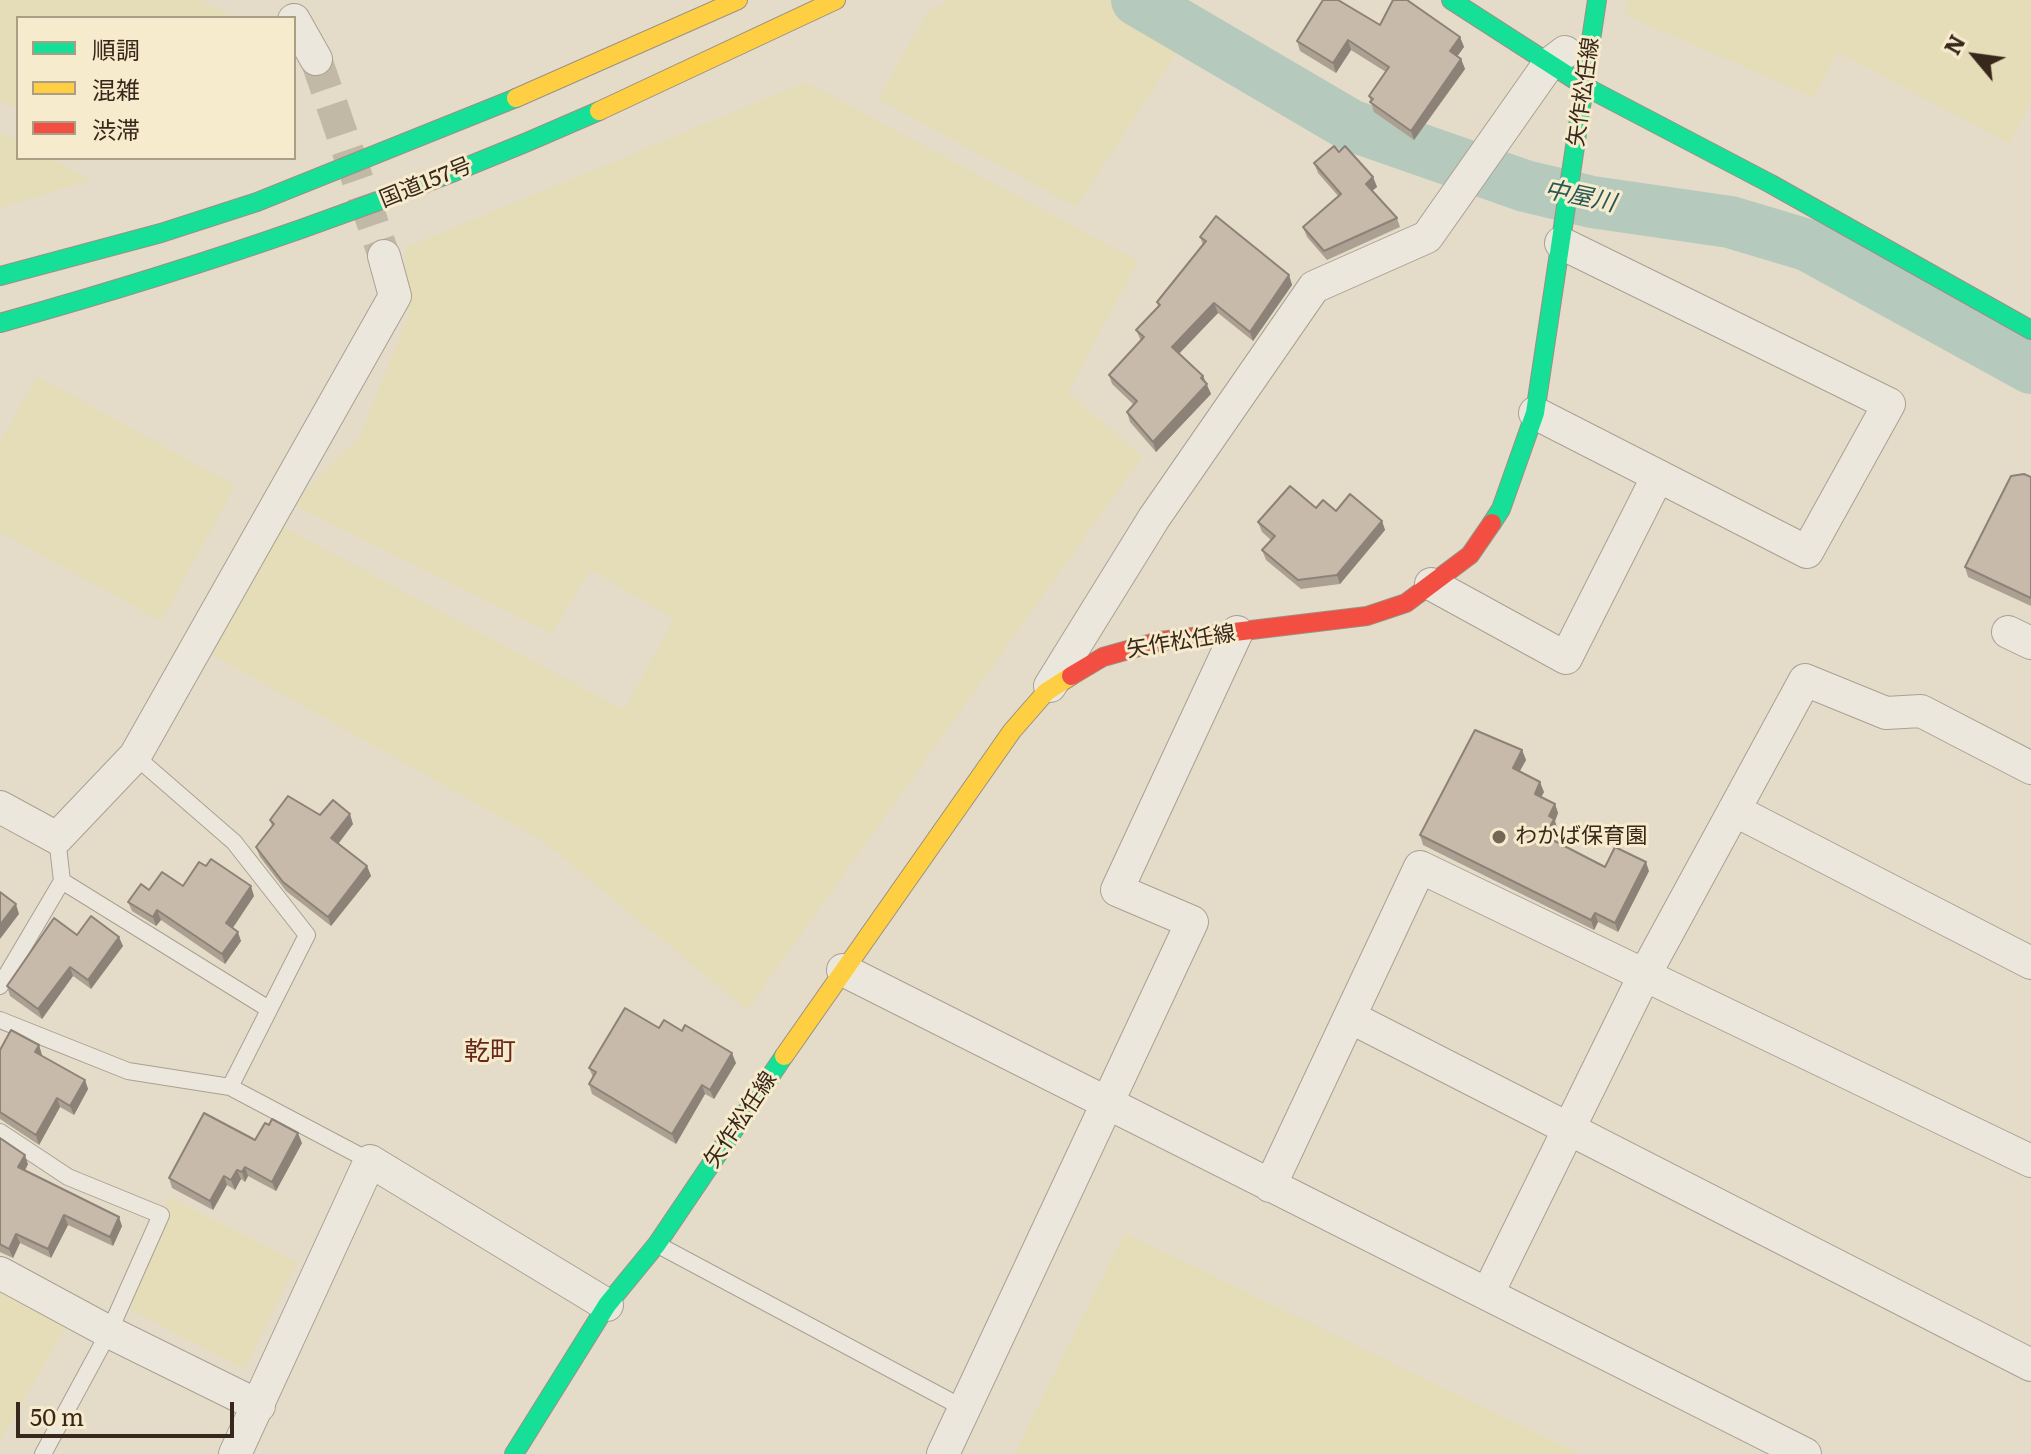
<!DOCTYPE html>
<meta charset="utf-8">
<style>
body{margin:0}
#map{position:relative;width:2031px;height:1454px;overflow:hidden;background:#e4dcc9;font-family:Literata,"Noto Sans JP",serif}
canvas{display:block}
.legend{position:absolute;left:16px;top:16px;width:280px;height:144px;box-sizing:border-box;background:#f7ebcd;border:2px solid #ab9d86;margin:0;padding:10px 14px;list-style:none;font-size:24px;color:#38281b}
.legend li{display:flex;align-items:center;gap:16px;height:40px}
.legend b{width:40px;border:2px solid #ab9d86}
.north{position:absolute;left:1935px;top:16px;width:80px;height:80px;-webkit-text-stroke:6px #f7ebcd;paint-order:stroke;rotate:299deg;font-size:22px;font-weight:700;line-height:32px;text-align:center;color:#38281b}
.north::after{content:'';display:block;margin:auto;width:28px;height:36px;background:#38281b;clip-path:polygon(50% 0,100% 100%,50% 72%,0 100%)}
.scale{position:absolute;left:16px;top:1402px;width:218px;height:36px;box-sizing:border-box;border:4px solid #38281b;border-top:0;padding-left:10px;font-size:24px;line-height:28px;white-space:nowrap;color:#38281b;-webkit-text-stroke:6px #f7ebcd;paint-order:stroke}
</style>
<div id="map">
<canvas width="2031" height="1454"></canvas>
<ul class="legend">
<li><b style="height:10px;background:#16e098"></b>順調</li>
<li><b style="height:10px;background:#ffcf43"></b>混雑</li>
<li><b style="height:10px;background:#f24e42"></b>渋滞</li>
</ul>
<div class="north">N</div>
<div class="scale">50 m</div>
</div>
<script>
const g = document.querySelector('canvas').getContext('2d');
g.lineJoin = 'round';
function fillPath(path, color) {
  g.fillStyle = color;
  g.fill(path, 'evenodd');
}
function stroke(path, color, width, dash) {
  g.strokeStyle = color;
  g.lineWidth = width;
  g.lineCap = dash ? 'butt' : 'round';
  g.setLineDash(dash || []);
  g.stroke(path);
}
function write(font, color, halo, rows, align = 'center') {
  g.font = font + ' Literata,"Noto Sans JP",serif';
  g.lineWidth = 6;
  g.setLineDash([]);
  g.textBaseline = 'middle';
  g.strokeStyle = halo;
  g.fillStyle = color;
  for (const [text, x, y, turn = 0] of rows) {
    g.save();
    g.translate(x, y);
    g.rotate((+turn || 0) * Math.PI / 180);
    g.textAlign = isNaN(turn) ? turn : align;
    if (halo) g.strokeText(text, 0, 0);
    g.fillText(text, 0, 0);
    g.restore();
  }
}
fillPath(new Path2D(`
 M0 0H201L234 18H18V110L0 101Z
 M949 0H1106L1183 43 1076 207 878 99 928 11Z
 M1628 0H2031V101L2010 144 1838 52 1813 97 1625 15Z
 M806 82 1138 261 1068 392 1142 457 747 1010 543 841 206 651 276 523 624 710 674 619 591 570 551 633 292 504 359 438 409 314 405 248Z
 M0 132 18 141V158H50L91 180 0 208Z
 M37 376 235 486 161 621 0 532V443Z
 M169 1197 297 1262 244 1369 115 1302Z
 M1125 1233 1579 1454H1014Z
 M0 1284 68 1322 0 1442Z`), '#e5dcb8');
stroke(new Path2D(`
 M1137 0 1350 125 1525 186 1592 202 1730 222 1807 245 2031 368`), '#b5c9bc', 52);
stroke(new Path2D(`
 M316 59 384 256`), '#c2b8a6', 32, [32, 16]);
const lane = new Path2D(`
 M135 756 234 842 307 935 230 1087 370 1161
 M62 881 267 1008
 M0 986 62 881 57 838
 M0 1020 128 1071 230 1087
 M0 1132 68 1177 161 1215 109 1332 43 1454
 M660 1246 965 1409`);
const street = new Path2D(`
 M294 20 316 59
 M1535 413 1807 552 1889 404 1561 243
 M1431 584 1566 658 1658 476
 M2008 632 2031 643
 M1050 686 1154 518 1314 287 1427 237 1548 65 1565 52
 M0 807 57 838 135 756 395 296 384 256
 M1734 810 2031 963
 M843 970 1805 1454
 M1350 1017 2031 1365
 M1270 1186 1420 867 2031 1161
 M0 1273 109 1332 259 1406
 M1488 1293 1645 974 1805 680 1886 713 1921 711 2031 768
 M235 1454 370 1161 607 1305
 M943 1454 1192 922 1117 890 1237 632`);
const fast = new Path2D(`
 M1451 0 1586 87 1771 184 2031 330
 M0 276 161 233 257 202 516 98
 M0 323C208 265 401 199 599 111
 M1492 523 1501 509 1535 413 1597 0
 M514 1454 607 1305 657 1244 784 1056`);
const slow = new Path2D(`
 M516 98 738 0
 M599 111 836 0
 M784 1056 1012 731 1046 692 1071 676`);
const jam = new Path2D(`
 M1071 676 1103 657 1160 641 1367 616 1406 603 1470 555 1492 523`);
stroke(lane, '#a9a093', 18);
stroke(street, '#a9a093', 34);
stroke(fast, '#999083', 20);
stroke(slow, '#999083', 20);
stroke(jam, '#999083', 20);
stroke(lane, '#ece7dc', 16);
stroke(street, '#ece7dc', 32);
stroke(fast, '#16e098', 18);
stroke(slow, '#ffcf43', 18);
stroke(jam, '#f24e42', 18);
fillPath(new Path2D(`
 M1380 25 1460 37 1464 47 1457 56 1461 59 1465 69 1414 140 1374 112 1369 96 1386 72 1351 50 1336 73 1300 51 1297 41Z
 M1339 152 1373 177 1377 187 1372 191 1397 218 1400 227 1327 260 1307 237 1303 227 1339 197 1318 173 1314 163Z
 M1200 237 1289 275 1292 285 1253 341 1218 313 1179 353 1203 376 1211 394 1156 452 1130 422 1127 412 1134 405 1112 384 1109 375 1141 341 1136 330 1158 306 1157 302 1203 245Z
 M2031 477V606L1968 577 1965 567Z
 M1316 508 1336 511 1382 521 1385 530 1340 584 1301 589 1266 560 1262 550 1271 540 1262 532 1258 522Z
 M1522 750 1526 760 1519 772 1544 792 1541 797 1555 804 1558 813 1555 821 1557 828 1551 840 1605 867 1649 871 1618 932 1598 922 1594 930 1423 845 1420 835Z
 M320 815 353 824 338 844 367 866 371 876 331 926 286 891 260 857 256 847 272 826 270 820Z
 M183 886 254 896 233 928 241 941 225 964 161 920 156 926 132 911 128 902 149 890Z
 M77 935 123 946 91 989 73 976 42 1019 10 996 7 986Z
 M659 1028 736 1063 714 1099 705 1094 676 1144 592 1094 589 1084 593 1077 589 1068Z
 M39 1045 42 1056 85 1080 88 1089 74 1115 60 1107 39 1145 0 1119V1050Z
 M0 1138 28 1164 25 1171 122 1226 113 1246 68 1225 51 1258 20 1243 13 1258 0 1252Z
 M255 1140 302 1143 276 1191 248 1176 245 1182 241 1179 235 1190 227 1185 213 1210 172 1188 169 1178Z`), '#aca092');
fillPath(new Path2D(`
 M1460 37 1464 47 1454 61 1450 51Z
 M1348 40 1351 50 1336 73 1333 63Z
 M1461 59 1465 69 1414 140 1411 131Z
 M1373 177 1377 187 1369 193 1366 184Z
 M1289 275 1292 285 1253 341 1250 332Z
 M1214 303 1218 313 1176 357 1172 347Z
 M1203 376 1211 394 1156 452 1153 442Z
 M1382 521 1385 530 1340 584 1337 575Z
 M1522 750 1526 760 1516 778 1513 768Z
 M1540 782 1544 792 1538 803 1535 794Z
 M1555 804 1558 813 1555 821 1557 828 1548 846 1545 836 1549 816Z
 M350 814 353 824 335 848 331 838Z
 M1646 862 1649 871 1618 932 1615 923Z
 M367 866 371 876 331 926 328 917Z
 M251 886 254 896 229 933 226 923Z
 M16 904 19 914 0 939V925Z
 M157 910 161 920 156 926 153 917Z
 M1595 913 1598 922 1594 930 1591 920Z
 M238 932 241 941 225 964 222 954Z
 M119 937 123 946 91 989 88 980Z
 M70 967 73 976 42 1019 38 1009Z
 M39 1045 42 1055 39 1061 35 1052Z
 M732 1053 736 1063 714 1099 710 1090Z
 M85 1080 88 1089 74 1115 70 1106Z
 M702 1085 705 1094 676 1144 672 1134Z
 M57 1098 60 1107 39 1145 36 1135Z
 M298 1133 302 1143 276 1191 272 1182Z
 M25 1155 28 1164 21 1177 18 1167Z
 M245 1167 248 1176 245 1182 242 1172Z
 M237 1170 241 1179 235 1190 231 1180Z
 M224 1176 227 1185 213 1210 210 1201Z
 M64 1215 68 1225 51 1258 48 1249Z
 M119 1217 122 1226 113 1246 110 1237Z
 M16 1234 20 1243 13 1258 9 1249Z`), '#8c8277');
const building = new Path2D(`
 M1323 0H1338L1380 25 1393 0H1407L1460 37 1450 51 1461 59 1411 131 1370 102 1373 99 1369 96 1389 67 1348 40 1333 63 1297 41Z
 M1334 146 1339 152 1345 146 1373 177 1366 184 1397 218 1324 251 1303 227 1341 194 1314 163Z
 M1216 216 1289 275 1250 332 1214 303 1172 347 1203 376 1201 378 1207 384 1153 442 1127 412 1137 401 1109 375 1144 337 1136 330 1160 305 1157 302 1206 241 1200 237Z
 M2024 474 2031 477V598L1965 567 2011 476Z
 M1290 486 1316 508 1323 500 1336 511 1350 494 1382 521 1337 575 1298 580 1262 550 1275 536 1258 522Z
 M1475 730 1522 750 1513 768 1540 782 1535 794 1555 804 1549 816 1554 819 1545 836 1605 867 1615 847 1646 862 1615 923 1595 913 1591 920 1420 835Z
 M288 796 320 815 333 800 350 814 331 838 367 866 328 917 283 882 256 847 274 824 270 820Z
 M211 859 251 886 226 923 238 932 222 954 157 910 153 917 128 902 141 884 149 890 162 872 183 886 199 862 206 866Z
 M0 892 16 904 0 925Z
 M91 916 119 937 88 980 70 967 38 1009 7 986 54 918 77 935Z
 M625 1008 659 1028 664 1020 682 1031 685 1025 732 1053 710 1090 702 1085 672 1134 589 1084 596 1072 589 1068Z
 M11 1030 39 1045 35 1052 85 1080 70 1106 57 1098 36 1135 0 1112V1050Z
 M204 1113 255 1140 265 1123 269 1125 272 1119 298 1133 272 1182 245 1167 242 1172 237 1170 231 1180 224 1176 210 1201 169 1178Z
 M0 1138 25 1155 18 1167 119 1217 110 1237 64 1215 48 1249 16 1234 9 1249 0 1244Z`);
fillPath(building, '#c8baaa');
stroke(building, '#8c8277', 2);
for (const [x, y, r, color] of [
 [1499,837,8,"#746758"]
]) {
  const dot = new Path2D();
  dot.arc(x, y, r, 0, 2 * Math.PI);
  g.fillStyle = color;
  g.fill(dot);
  stroke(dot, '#f7ebcd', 3);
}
write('22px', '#38281b', '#f7ebcd', [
 ["矢作松任線",1584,92,-82],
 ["国道157号",426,183,-22],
 ["矢作松任線",1181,642,-9],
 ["矢作松任線",741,1120,-56]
]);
write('22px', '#38281b', '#f7ebcd', [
 ["わかば保育園",1515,837]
], 'left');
write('italic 24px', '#295855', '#f7ebcd', [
 ["中屋川",1580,197,12]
]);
write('26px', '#672718', '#f7ebcd', [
 ["乾町",490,1052]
]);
</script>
